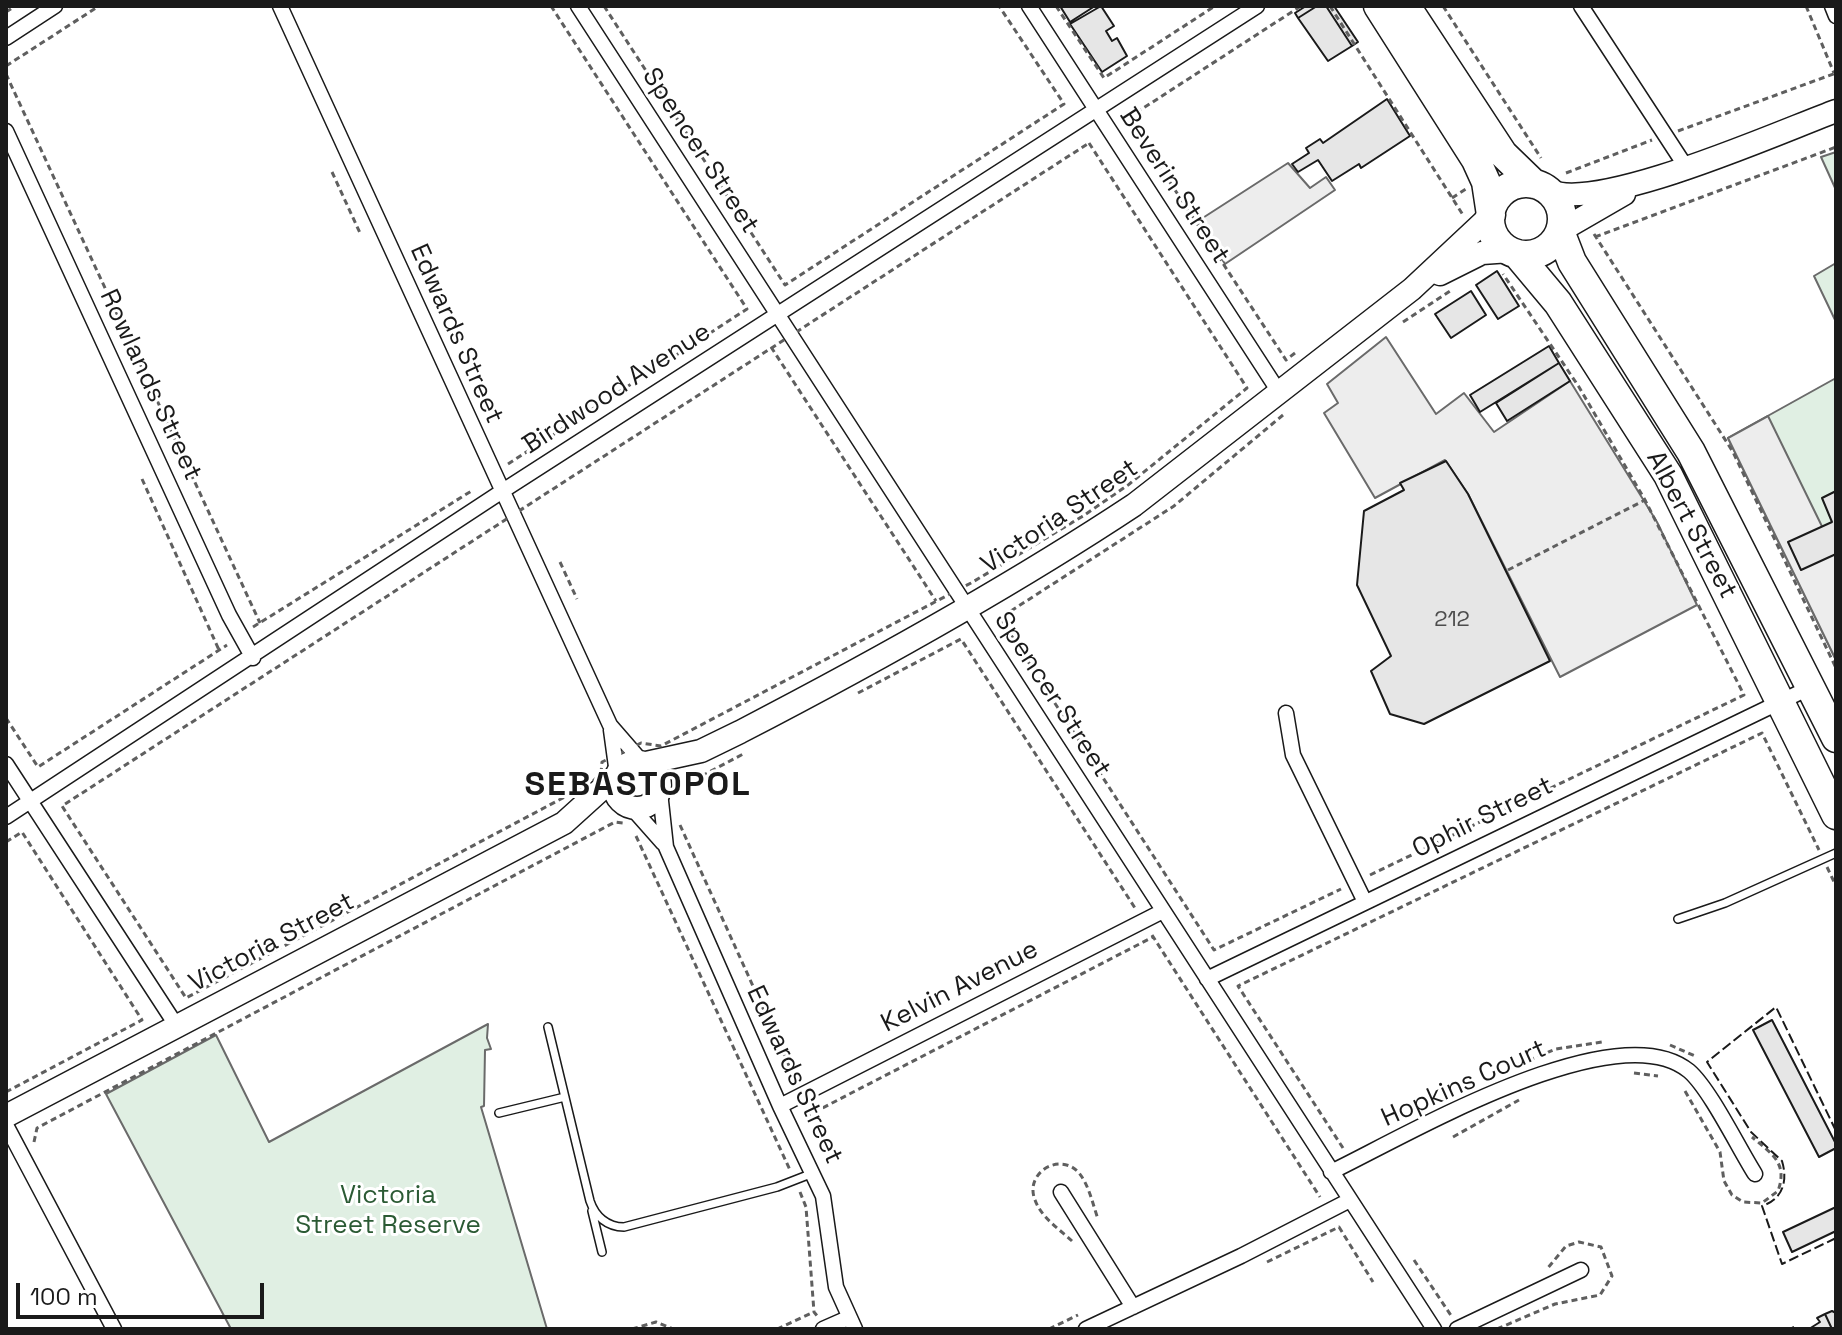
<!DOCTYPE html>
<style>
body{margin:0}
#map{position:relative;width:1842px;height:1335px;overflow:hidden;background:#fff;font-family:"Space Grotesk",sans-serif}
canvas{display:block}
.frame{position:absolute;inset:0;border:8px solid #1a1a1a;pointer-events:none}
.scale{position:absolute;left:16px;top:1283px;width:248px;height:36px;box-sizing:border-box;border:4px solid #1a1a1a;border-top:0;padding-left:10px;font-size:24px;line-height:28px;white-space:nowrap;color:#1a1a1a;-webkit-text-stroke:6px #fff;paint-order:stroke}
</style>
<div id="map">
<canvas width="1842" height="1335"></canvas>
<div class="frame"></div>
<div class="scale">100 m</div>
</div>
<script>
const g = document.querySelector('canvas').getContext('2d');
g.lineJoin = 'round';
function fillPath(path, color) {
  g.fillStyle = color;
  g.fill(path, 'evenodd');
}
function stroke(path, color, width, dash) {
  g.strokeStyle = color;
  g.lineWidth = width;
  g.lineCap = dash ? 'butt' : 'round';
  g.setLineDash(dash || []);
  g.stroke(path);
}
function write(font, color, halo, rows, align = 'center') {
  g.font = font + ' "Space Grotesk",sans-serif';
  g.lineWidth = 6;
  g.setLineDash([]);
  g.textBaseline = 'middle';
  g.strokeStyle = halo;
  g.fillStyle = color;
  for (const [text, x, y, turn = 0] of rows) {
    g.save();
    g.translate(x, y);
    g.rotate((+turn || 0) * Math.PI / 180);
    g.textAlign = isNaN(turn) ? turn : align;
    if (halo) g.strokeText(text, 0, 0);
    g.fillText(text, 0, 0);
    g.restore();
  }
}
const green = new Path2D(`
 M1836 152V190L1821 157Z
 M1836 263V322L1814 276Z
 M1836 378V660L1728 438Z
 M488 1024 487 1038 491 1049 485 1050 484 1106 481 1107 547 1329H231L106 1094 216 1035 269 1142Z`);
fillPath(green, '#e0efe3');
stroke(green, '#6a6a6a', 2);
const parking = new Path2D(`
 M1288 163 1310 188 1326 177 1335 190 1225 264 1198 221Z
 M1386 337 1436 414 1464 393 1494 432 1570 381 1657 522 1697 605 1560 677 1468 494 1445 460 1375 498 1324 413 1338 403 1327 384Z
 M1768 416 1836 555V660L1728 438Z`);
fillPath(parking, '#ededed');
stroke(parking, '#6a6a6a', 2);
const building = new Path2D(`
 M1060 6H1095L1070 22Z
 M1101 6 1114 26 1106 31 1112 41 1117 38 1127 56 1102 72 1070 24Z
 M1306 6H1317L1298 18 1295 13Z
 M1317 6H1326L1352 46 1328 61 1298 18Z
 M1326 6H1334L1358 42 1352 46Z
 M1387 99 1410 136 1361 168 1359 164 1332 181 1318 160 1298 172 1292 164 1309 153 1306 148 1320 139 1323 143Z
 M1497 271 1519 306 1498 319 1476 285Z
 M1471 291 1486 315 1451 338 1435 314Z
 M1549 346 1559 363 1480 412 1470 395Z
 M1559 363 1570 381 1507 421 1496 403Z
 M1446 461 1468 494 1550 661 1424 724 1390 714 1371 671 1391 656 1357 585 1364 511 1404 490 1400 483Z
 M1836 491V554L1801 570 1788 542 1832 522 1822 498Z
 M1772 1020 1836 1144V1148L1819 1157 1753 1030Z
 M1836 1207V1231L1792 1252 1783 1232Z
 M1832 1311 1836 1313V1327L1832 1329 1825 1314Z
 M1825 1314 1832 1329H1809L1820 1322 1817 1318Z`);
fillPath(building, '#e6e6e6');
stroke(building, '#1a1a1a', 2);
const lane = new Path2D(`
 M1678 919 1725 903 1836 853
 M548 1027 590 1201C595 1216 607 1227 624 1227L777 1187 813 1173
 M499 1113 565 1097
 M592 1211 602 1252`);
const street = new Path2D(`
 M280 6 610 725 643 763
 M578 6 1434 1329
 M1029 6 1279 392
 M1581 6 1686 167
 M1832 6 1836 16
 M6 38 55 6
 M6 131 229 615 253 658
 M1286 713 1293 755 1365 902
 M611 730 617 774
 M6 764 176 1025
 M660 792 666 847 780 1106 823 1196 836 1287 855 1329
 M632 808 663 843
 M6 817 501 492 1257 6
 M1207 979 1811 687
 M780 1106 1163 911
 M6 1125 114 1329
 M1331 1172C1404 1137 1616 1011 1689 1071 1710 1089 1739 1149 1755 1174
 M1061 1192 1133 1307
 M823 1329 848 1318
 M1086 1329 1241 1256 1350 1200
 M1457 1329 1581 1270`);
const secondary = new Path2D(`
 M1549 191C1601 212 1779 132 1836 111
 M1560 231 1624 194
 M1440 274 1482 253 1510 251
 M614 785a23 23 0 1 1 46 0a23 23 0 1 1-46 0Z
 M646 763 701 751 740 732C875 662 1007 589 1134 505L1412 289 1491 215
 M6 1116 564 823 616 776`);
const highway = new Path2D(`
 M1378 6 1476 160 1486 182 1491 215
 M1406 6 1503 154 1534 184
 M1490 219a36 36 0 1 1 72 0a36 36 0 1 1-72 0Z
 M1560 231 1572 262 1691 452 1836 738
 M1517 254 1558 303 1668 475 1836 815`);
stroke(lane, '#1a1a1a', 10);
stroke(street, '#1a1a1a', 17);
stroke(secondary, '#1a1a1a', 25);
stroke(highway, '#1a1a1a', 31);
stroke(new Path2D(`
 M604 6 785 285 1064 104 999 6
 M1056 6 1104 78 1215 6
 M1330 6 1463 215
 M1443 6 1541 158
 M1806 6 1834 73
 M6 12 15 6
 M6 66 99 6
 M6 74 260 623
 M1678 131 1836 73
 M1089 143 1247 388 1128 485 1083 516 971 583 661 746 641 743 602 762 601 773 591 783 186 998 62 806Z
 M332 172 360 233
 M1566 173 1652 140
 M1452 198 1466 189
 M1594 234 1733 452 1836 668
 M1595 237 1836 147
 M1403 322 1450 291
 M771 347 936 601
 M1295 353 1286 360 1128 118 1301 6
 M1283 415 1174 506 1000 618 1214 950 1341 889
 M508 464 747 309 551 6
 M142 479 219 650
 M560 562 577 599
 M1508 570 1645 500
 M253 627 473 490
 M858 693 961 639 1135 908
 M6 718 38 767 227 645
 M677 792 679 788 745 753
 M680 825 796 1081
 M636 836 790 1170
 M6 842 22 832 142 1020 6 1092
 M1827 867 1836 886
 M1370 875 1744 695 1645 500 1579 387 1503 274
 M1152 935 1320 1197
 M1670 1045 1695 1056
 M1510 1068 1556 1049 1602 1042
 M1634 1073 1658 1076
 M1685 1091 1720 1152 1724 1181 1732 1195 1743 1202 1762 1203 1778 1191C1788 1163 1772 1154 1752 1137
 M805 1117 1153 937
 M1453 1137 1519 1100
 M34 1142 37 1128 615 822 623 823
 M1343 1148 1238 986 1762 733 1819 850
 M800 1192 806 1207 814 1312 818 1317
 M1072 1241C1059 1229 1041 1217 1035 1200 1024 1173 1060 1151 1079 1173 1089 1185 1093 1205 1098 1219
 M1414 1260 1452 1317
 M1267 1262 1339 1227 1373 1282
 M632 1329 656 1322 673 1329
 M777 1329 814 1312
 M1049 1329 1078 1315
 M1497 1329 1555 1304 1600 1295 1612 1276 1601 1247 1579 1242 1566 1246 1547 1269`), '#5f5f5f', 3, [6, 4]);
stroke(lane, '#fff', 7);
stroke(street, '#fff', 14);
stroke(secondary, '#fff', 22);
stroke(highway, '#fff', 28);
stroke(new Path2D(`
 M1836 1131 1776 1007 1707 1062 1751 1132 1782 1161C1788 1181 1783 1199 1762 1206L1782 1264 1836 1238
 M1790 1329 1794 1327`), '#1a1a1a', 2, [10, 4]);
write('22px', '#4d4d4d', null, [
 ["212",1452,620]
]);
write('26px', '#1a1a1a', '#fff', [
 ["Spencer Street",700,151,57],
 ["Beverin Street",1174,186,57],
 ["Edwards Street",456,334,66],
 ["Rowlands Street",150,385,65],
 ["Birdwood Avenue",617,389,-33],
 ["Victoria Street",1060,517,-34],
 ["Albert Street",1691,525,62],
 ["Spencer Street",1052,695,57],
 ["Ophir Street",1483,818,-26],
 ["Victoria Street",272,943,-28],
 ["Kelvin Avenue",960,987,-27],
 ["Edwards Street",794,1075,65],
 ["Hopkins Court",1464,1084,-24]
]);
write('26px', '#2b5a34', '#fff', [
 ["Victoria",388,1196],
 ["Street Reserve",388,1226]
]);
g.letterSpacing = '2px';
write('bold 34px', '#1a1a1a', '#fff', [
 ["SEBASTOPOL",638,786]
]);
g.letterSpacing = '0px';
</script>
